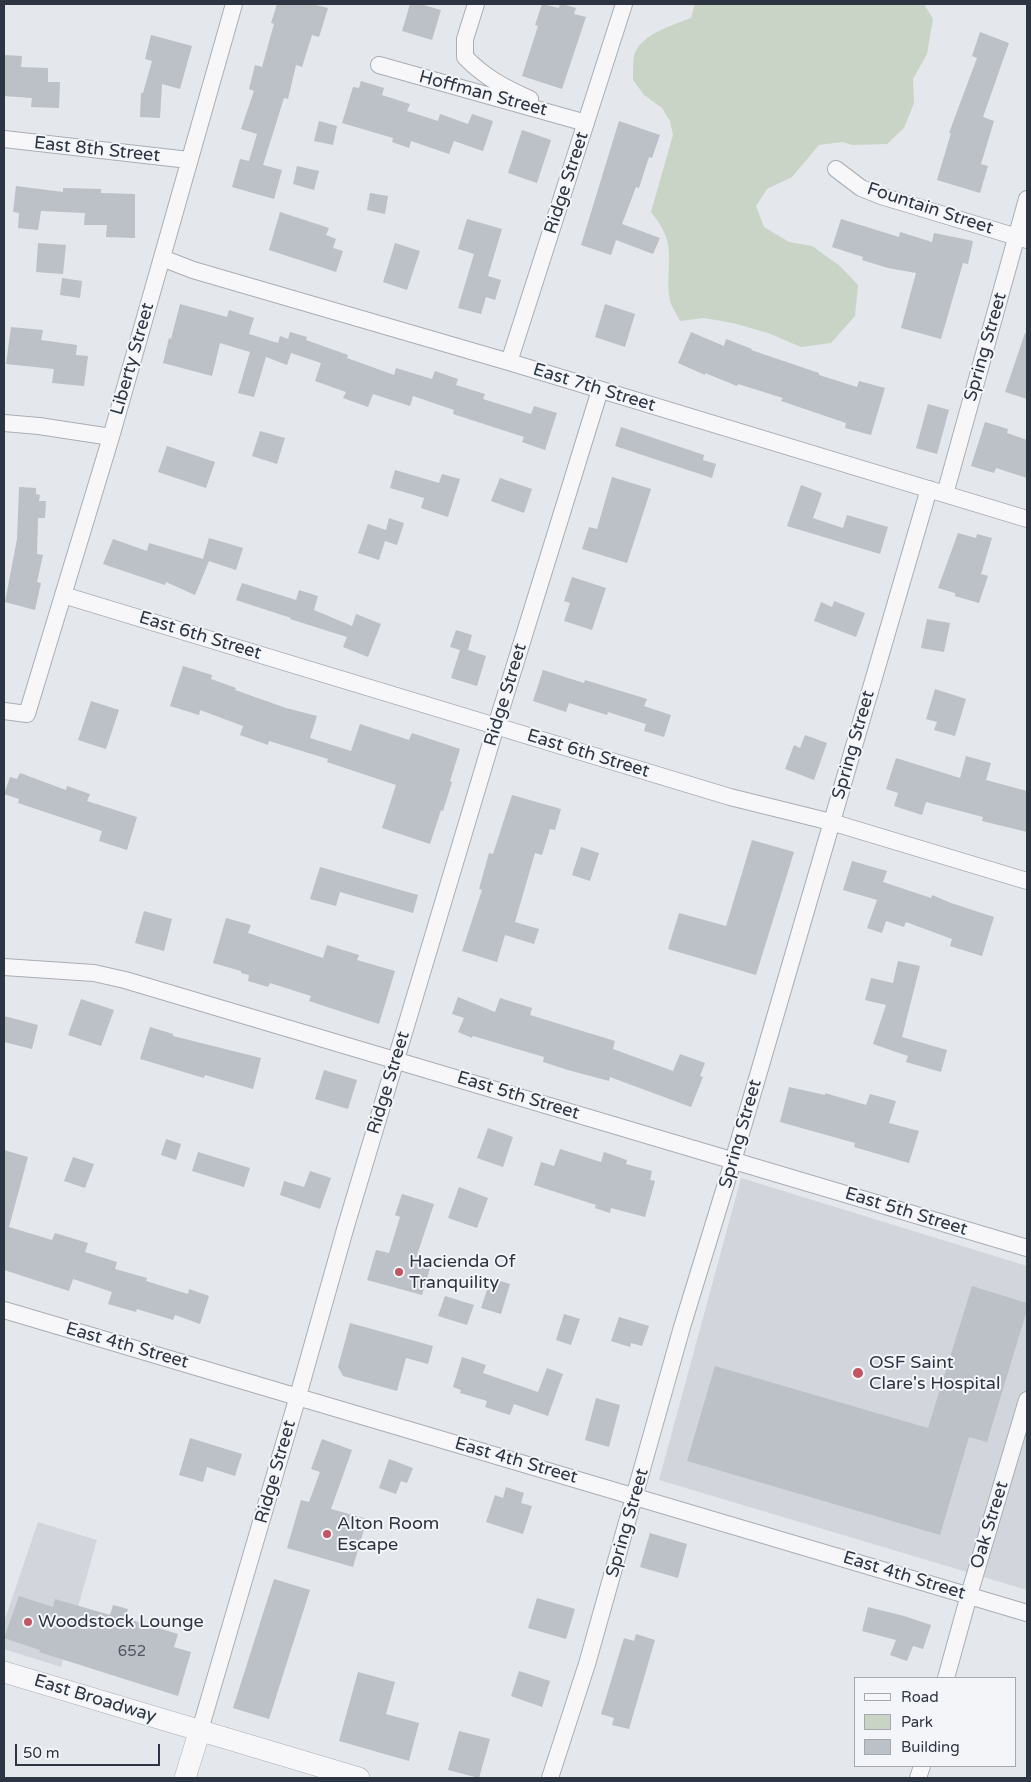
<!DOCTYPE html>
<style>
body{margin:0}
#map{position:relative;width:1031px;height:1782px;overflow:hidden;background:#e4e7eb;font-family:"Varela Round",sans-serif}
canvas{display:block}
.frame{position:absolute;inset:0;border:5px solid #2d3442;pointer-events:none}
.legend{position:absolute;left:854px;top:1677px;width:162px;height:90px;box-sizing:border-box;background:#f4f5f8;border:1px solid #a4a8af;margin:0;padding:6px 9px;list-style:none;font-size:15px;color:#2d3442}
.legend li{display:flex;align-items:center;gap:10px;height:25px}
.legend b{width:25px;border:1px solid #a4a8af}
.scale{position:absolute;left:15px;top:1744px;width:145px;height:22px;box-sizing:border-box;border:2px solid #2d3442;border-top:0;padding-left:6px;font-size:15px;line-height:18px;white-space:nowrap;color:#2d3442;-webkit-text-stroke:4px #f4f5f8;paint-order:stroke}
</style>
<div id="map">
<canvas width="1031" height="1782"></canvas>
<div class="frame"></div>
<ul class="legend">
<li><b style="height:6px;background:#f7f7f9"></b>Road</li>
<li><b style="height:14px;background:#c9d4c6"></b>Park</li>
<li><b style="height:14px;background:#bcc0c7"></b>Building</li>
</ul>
<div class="scale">50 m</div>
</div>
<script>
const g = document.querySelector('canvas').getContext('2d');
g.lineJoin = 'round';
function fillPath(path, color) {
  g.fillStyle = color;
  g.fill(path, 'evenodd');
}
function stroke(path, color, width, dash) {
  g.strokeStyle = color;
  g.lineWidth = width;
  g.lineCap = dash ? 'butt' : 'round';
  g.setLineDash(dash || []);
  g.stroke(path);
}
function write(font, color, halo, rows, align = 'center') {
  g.font = font + ' "Varela Round",sans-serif';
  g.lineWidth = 4;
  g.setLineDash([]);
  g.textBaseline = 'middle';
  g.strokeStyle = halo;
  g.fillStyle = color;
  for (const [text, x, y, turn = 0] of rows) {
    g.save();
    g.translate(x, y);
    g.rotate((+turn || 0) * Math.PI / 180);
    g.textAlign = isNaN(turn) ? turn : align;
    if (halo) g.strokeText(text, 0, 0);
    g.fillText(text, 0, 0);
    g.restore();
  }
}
fillPath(new Path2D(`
 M741 1178 1027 1266V1590L659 1480Z
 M38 1522 97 1540 61 1667 4 1649V1622Z`), '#d2d6dc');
fillPath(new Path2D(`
 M695 4H924L933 19 927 54 913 79 914 103 904 128 887 144 853 145 842 142 819 145 792 177 767 189 756 206 764 227 789 242 812 246 840 266 858 285 855 316 831 343 801 347 768 333 733 323 704 318 680 321C676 313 669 303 669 295 666 259 678 245 651 212L673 135 670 121 662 108 644 95 633 80C633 72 633 64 634 56 639 35 673 25 691 18Z`), '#c9d4c6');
fillPath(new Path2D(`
 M277 4H312L328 8 319 37 312 35 302 67 296 65 288 99 284 98 263 165 282 170 274 199 232 187 240 159 249 161 257 134 241 129 254 91 249 89 255 65 262 67 274 24 271 23Z
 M410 4H420L441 10 432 40 402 31Z
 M542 4 559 8 560 4H562L576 8 574 14 586 17 562 89 522 76 538 26 535 25Z
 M980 32 1009 43 983 117 994 121 981 164 988 166 980 193 937 180 951 133H949L977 58 972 56Z
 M151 35 192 46 180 89 162 84 160 118 140 117 141 93H143L152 61 145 59Z
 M4 55 22 56 21 67 48 68V82H60L59 108 31 107 32 98 4 96Z
 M361 81 384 88 382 95 410 104 407 111 438 121 440 114 468 124 472 114 493 121 483 151 454 141 449 154 411 141 409 148 392 142 393 138 342 123 353 87 359 88Z
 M319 121 337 126 333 145 314 141Z
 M619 121 660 135 652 158 649 157 639 188 636 187 622 224 660 238 653 254 616 240 611 255 581 245Z
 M522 130 551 140 537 183 508 173Z
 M297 166 319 171 314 190 293 184Z
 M16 186 63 192V188L101 189V193L135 194V238L106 237 107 225H84L85 213 41 211 38 230 18 228 19 213 13 212Z
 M370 193 388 196 385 214 367 210Z
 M280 212 329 228 326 235 336 239 333 248 343 251 336 272 269 250Z
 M467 219 502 229 488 276 501 280 495 300 486 297 481 314 458 308 474 254 458 249Z
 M841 219 899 237 900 232 932 242 934 233 973 241 968 264 963 263 941 339 901 328 916 273 888 268 862 260 863 257 832 247Z
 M38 243 66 245 63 274 36 272Z
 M395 243 420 251 407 290 383 282Z
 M62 278 82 281 80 298 60 295Z
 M180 304 227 317 229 310 254 318 249 334 278 343 280 336 288 339 290 332 307 337 306 340 348 355 347 358 394 375 396 368 432 379 435 371 458 379 456 385 485 394 483 399 531 414 534 406 557 413 545 450 522 442 524 437 453 414 454 410 413 396 410 406 373 394 368 407 343 398 346 392 315 381 321 363 291 353 287 365 266 357 254 397 238 393 250 352 220 343 212 376 163 363 169 338 171 339Z
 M605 304 635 314 625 347 595 337Z
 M11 327 43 330 41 340 77 345 76 355 88 356 84 386 52 383 54 369 6 364Z
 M691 332 724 346 726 339 752 349 751 350 819 373V375L857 387 859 381 885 388 871 435 845 428 846 423 781 401 783 398 738 384 737 386 705 373V375L678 363Z
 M1025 333 1027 334V399L1005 392Z
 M928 404 949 410 937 454 916 448Z
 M985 422 1008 429 1007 433 1027 440V478L996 468 994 473 971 466Z
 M621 427 704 455 703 460 716 464 712 478 615 446Z
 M260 431 285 438 277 464 252 456Z
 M167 446 215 462 206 488 158 472Z
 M395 470 439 483 442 474 460 479 448 517 421 508 424 498 390 488Z
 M612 477 651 489 627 563 582 549 589 527 597 529Z
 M500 478 532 489 524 513 491 501Z
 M801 485 822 493 813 518 843 528 847 515 888 527 880 554 787 526Z
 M19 487 36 488V494L40 495 39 501H46L45 518H38L37 554 43 555 37 582 41 583 35 610 5 602 17 539Z
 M389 518 404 523 397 545 385 541 379 560 358 553 368 524 386 530Z
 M958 533 976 538 977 534 992 538 981 574 988 576 979 603 955 596V593L938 588Z
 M209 538 243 548 236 570 209 561 195 595 166 582 165 585 103 564 113 539 147 551 149 543 203 559Z
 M572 577 606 588 592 630 564 621 570 603 564 601Z
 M242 583 296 600 299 590 318 596 314 610 352 626 356 614 381 624 368 657 343 647 347 637 290 619 291 618 236 600Z
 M834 601 865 613 856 637 814 621 821 602 832 607Z
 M927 619 950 623 944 652 921 648Z
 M456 630 472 635 468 650 486 656 477 686 451 678 460 650 450 647Z
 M183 666 212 675 211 679 236 688 235 690 286 708 317 716 310 738 351 751 360 724 409 740 412 733 460 749 450 781 452 782 443 811 441 810 430 844 382 828 396 785 327 762 328 759 269 741 268 745 240 735 243 726 200 710 199 715 170 706Z
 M543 670 584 683 585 680 647 699 644 706 671 715 664 737 644 731 646 724 608 712 607 715 569 703 566 712 533 701Z
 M935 689 966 699 955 736 934 730 937 722 926 719Z
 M91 701 119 710 106 749 78 740Z
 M805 735 827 743 814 780 785 769 794 745 800 748Z
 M966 756 991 763 986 780 1027 791V832L982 821 983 817 926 802 922 815 894 806 898 793 886 789 896 758 960 778Z
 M20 773 66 790 67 786 90 794 87 801 137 817 127 850 99 841 102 831 18 803 19 799 4 794 10 777 17 779Z
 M512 795 561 809 555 830 550 829 542 855 535 853 515 922 539 929 534 944 505 935 497 962 462 951 482 890 479 889 489 853 493 854Z
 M752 840 794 852 756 975 668 949 679 913 726 926Z
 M581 847 599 853 590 881 572 875Z
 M852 861 887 871 883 882 931 898 932 895 951 903 994 917 982 956 950 946 952 939 906 922 904 927 886 921 882 933 867 928 877 900 843 890Z
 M320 867 418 895 413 913 340 892 336 906 310 899Z
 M144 911 172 919 164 951 135 943Z
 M226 918 251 925 248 933 323 958 327 945 359 955 357 960 395 971 379 1024 309 1001 311 996 270 983 268 987 248 981 249 975 241 973V971L213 963Z
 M898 961 920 966 902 1037 947 1050 941 1072 906 1062 908 1056 873 1044 886 1005 865 1000 871 978 893 983Z
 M458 997 495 1012 500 998 532 1008 530 1015 615 1041 613 1049 673 1071 680 1054 705 1063 700 1076 703 1077 691 1107 610 1077 609 1081 568 1070 543 1062 544 1057 473 1036 472 1038 458 1032 464 1018 452 1014Z
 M81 999 114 1010 101 1046 68 1035Z
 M4 1016 38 1025 32 1049 4 1042Z
 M150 1027 173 1034V1036L261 1058 253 1089 205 1075 204 1078 140 1059Z
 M324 1070 357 1080 348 1109 315 1099Z
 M789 1087 825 1095V1093L866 1105 870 1094 896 1101 889 1123 919 1131 909 1163 854 1147 855 1143 780 1122Z
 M488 1128 513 1137 503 1167 477 1158Z
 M166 1139 181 1144 176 1160 161 1155Z
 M560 1149 601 1162 604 1152 627 1160 626 1164 652 1171 650 1180 655 1181 645 1217 611 1208 610 1213 595 1208 596 1205 534 1185 541 1162 554 1166Z
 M4 1150 28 1157 9 1227 52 1240 55 1233 88 1243 85 1252 117 1262 115 1269 147 1278 146 1281 188 1294 189 1289 209 1296 200 1324 175 1315 173 1320 137 1309 136 1312 108 1304 112 1292 73 1279 69 1291 4 1270Z
 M198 1152 250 1168 244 1187 192 1171Z
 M73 1157 94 1164 85 1188 64 1181Z
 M310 1171 331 1178 320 1209 280 1195 284 1181 304 1187Z
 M459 1187 488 1198 477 1228 448 1218Z
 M402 1194 434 1204 415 1261 431 1265 422 1295 367 1280 376 1250 389 1253 400 1217 395 1215Z
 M491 1278 510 1284 501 1314 481 1308Z
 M972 1286 1027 1303V1310L987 1442 969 1437 940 1535 687 1461 715 1366 928 1428Z
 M445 1296 474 1305 467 1325 438 1316Z
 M564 1314 580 1319 571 1345 556 1340Z
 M619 1317 649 1326 642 1346 631 1343 630 1347 611 1341Z
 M350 1323 433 1346 428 1364 406 1358 397 1391 343 1376 338 1367Z
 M462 1357 486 1365 483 1373 538 1392 547 1368 563 1374 548 1416 514 1404 510 1415 485 1407 487 1401 460 1393 461 1390 453 1387Z
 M596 1398 620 1405 609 1447 585 1440Z
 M190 1438 242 1454 235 1476 207 1467 203 1482 179 1475Z
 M322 1439 352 1450 331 1509 367 1519 353 1567 287 1548 301 1500 309 1502 320 1472 311 1469Z
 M389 1459 413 1468 407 1483 401 1481 396 1494 379 1488Z
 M506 1487 524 1493 521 1503 532 1506 523 1534 486 1522 495 1495 503 1498Z
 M650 1533 687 1544 678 1578 640 1567Z
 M274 1579 310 1590 269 1719 233 1708Z
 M19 1596 53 1607 55 1599 110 1615 113 1605 128 1609 125 1618 178 1634 174 1647 191 1652 178 1696 39 1652 40 1650 4 1638Z
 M537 1598 575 1609 566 1639 528 1628Z
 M868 1607 904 1616 931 1625 923 1649 913 1646 907 1661 890 1655 896 1640 862 1631Z
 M636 1634 655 1640 629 1729 612 1725 614 1718 601 1714 624 1638 634 1641Z
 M519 1671 550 1681 542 1707 511 1696Z
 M358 1672 395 1682 386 1714 419 1723 409 1761 339 1741Z
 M459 1731 490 1739 479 1778 448 1770Z`), '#bcc0c7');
const minor = new Path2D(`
 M476 4 465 39V57C484 77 505 88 530 99
 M379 65 586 123
 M4 139 189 160
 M836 169 861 188 881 196 1027 240
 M162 258 193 270 509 362 1027 519
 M509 362 624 4
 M4 423 39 426 111 437
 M945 494 1027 199
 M63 595 730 797 831 822 1027 881
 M4 711 27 714 111 437 234 4
 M4 967 94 973 125 980 1027 1248
 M4 1310 1027 1613
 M946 1678 969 1595 1027 1400
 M200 1730 298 1396 346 1226 496 726 600 390
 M550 1778 587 1664 682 1327 733 1161 929 489
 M918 1778 922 1766`);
const tertiary = new Path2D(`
 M4 1672 359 1778
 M185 1778 200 1730`);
stroke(minor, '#a9aeb5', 18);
stroke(tertiary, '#a9aeb5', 22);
stroke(minor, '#f7f7f9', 16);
stroke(tertiary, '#f7f7f9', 21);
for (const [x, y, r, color] of [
 [399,1272,5,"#c35562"],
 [858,1373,6,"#c35562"],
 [327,1534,5,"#c35562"],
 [28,1622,5,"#c35562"]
]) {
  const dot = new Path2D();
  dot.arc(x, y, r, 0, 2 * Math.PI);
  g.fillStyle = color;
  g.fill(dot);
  stroke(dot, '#f4f5f8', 2);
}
write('15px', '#515763', null, [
 ["652",132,1652]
]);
write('18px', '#2d3442', '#f4f5f8', [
 ["Hoffman Street",483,94,15],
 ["East 8th Street",97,150,6],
 ["Ridge Street",567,183,-72],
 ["Fountain Street",930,209,18],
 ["Spring Street",986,347,-74],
 ["Liberty Street",133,359,-74],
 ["East 7th Street",594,388,17],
 ["East 6th Street",200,636,17],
 ["Ridge Street",506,695,-73],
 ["Spring Street",854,745,-74],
 ["East 6th Street",588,754,17],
 ["Ridge Street",389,1083,-73],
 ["East 5th Street",518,1096,17],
 ["Spring Street",741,1134,-74],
 ["East 5th Street",906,1212,17],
 ["East 4th Street",127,1346,16],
 ["East 4th Street",516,1461,16],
 ["Ridge Street",276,1472,-74],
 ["Spring Street",628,1523,-74],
 ["Oak Street",990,1525,-73],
 ["East 4th Street",904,1576,17],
 ["East Broadway",95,1699,17]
]);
write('18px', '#2d3442', '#f4f5f8', [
 ["Hacienda Of",409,1262],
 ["Tranquility",409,1283],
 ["OSF Saint",869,1363],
 ["Clare's Hospital",869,1384],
 ["Alton Room",337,1524],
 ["Escape",337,1545],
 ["Woodstock Lounge",38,1622]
], 'left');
</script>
